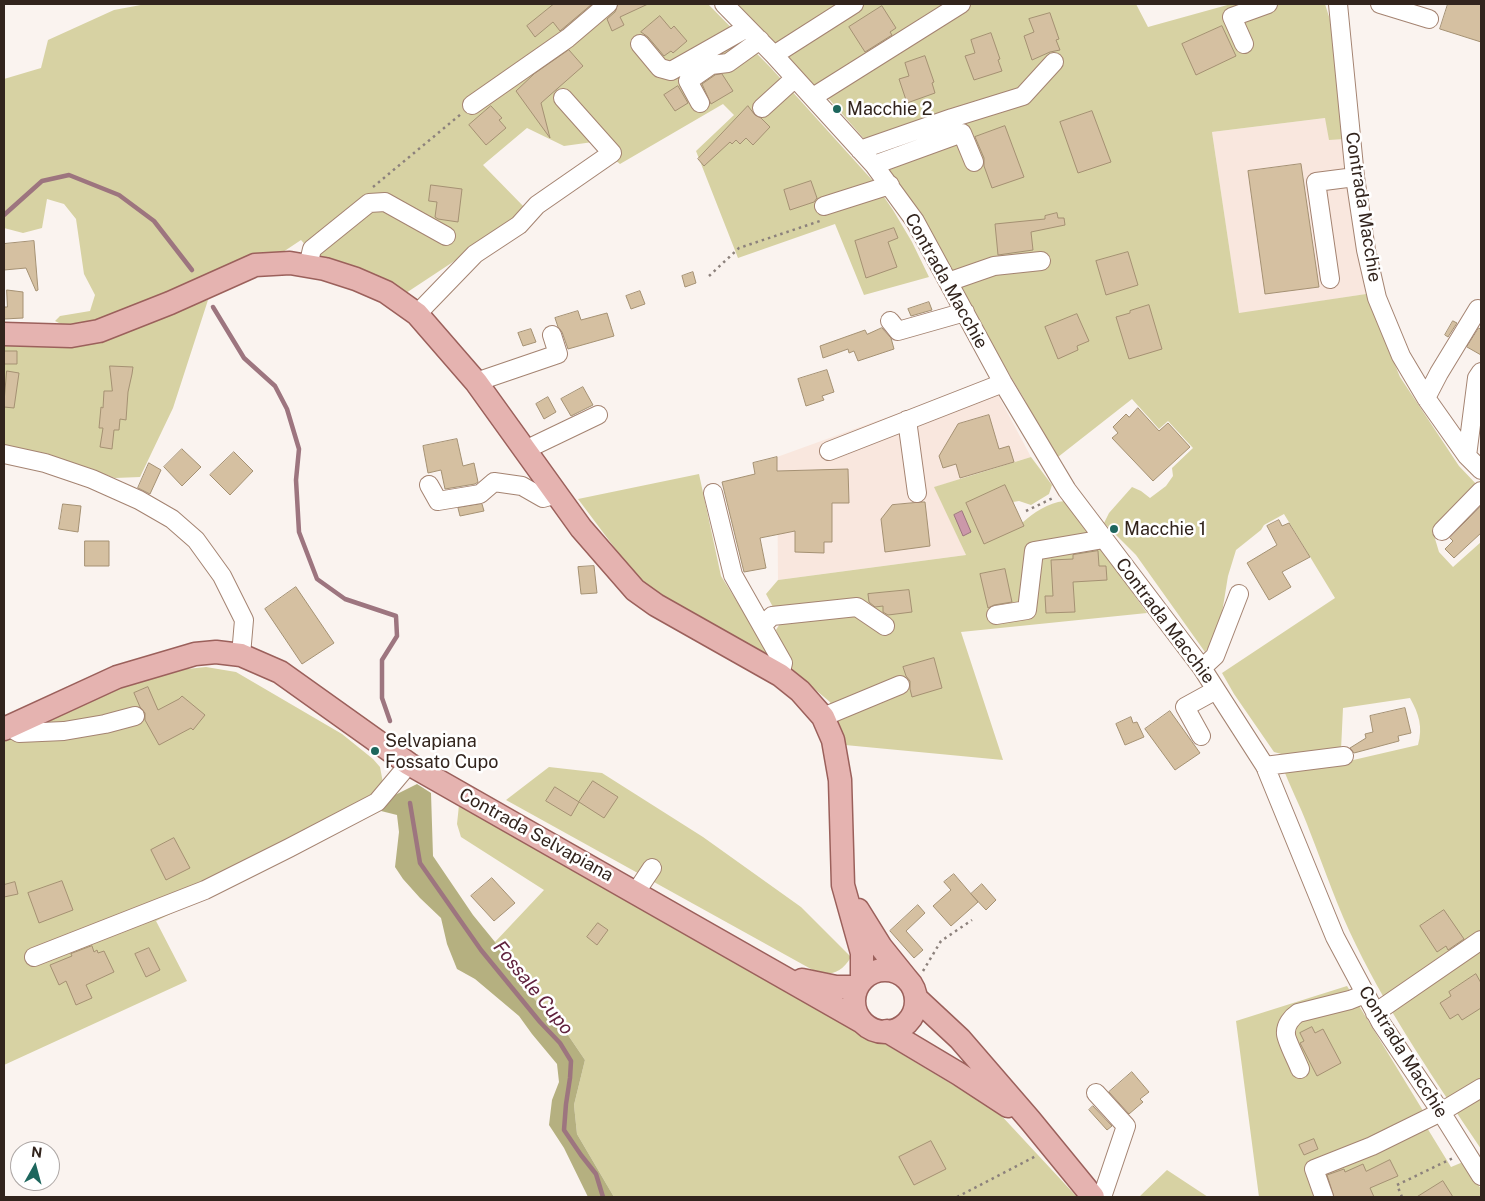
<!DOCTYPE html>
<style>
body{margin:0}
#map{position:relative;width:1485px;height:1201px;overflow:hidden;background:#faf3ef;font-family:"Public Sans",sans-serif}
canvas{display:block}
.frame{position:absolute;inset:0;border:5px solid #32241d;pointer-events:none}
.north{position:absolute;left:10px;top:1141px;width:50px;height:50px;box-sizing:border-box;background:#fff;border:1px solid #ada7a5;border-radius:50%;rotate:7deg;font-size:14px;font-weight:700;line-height:20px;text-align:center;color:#32241d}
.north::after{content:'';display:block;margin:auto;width:18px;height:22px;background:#1d665d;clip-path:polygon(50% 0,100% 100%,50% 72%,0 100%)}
</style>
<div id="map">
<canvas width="1485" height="1201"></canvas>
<div class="frame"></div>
<div class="north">N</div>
</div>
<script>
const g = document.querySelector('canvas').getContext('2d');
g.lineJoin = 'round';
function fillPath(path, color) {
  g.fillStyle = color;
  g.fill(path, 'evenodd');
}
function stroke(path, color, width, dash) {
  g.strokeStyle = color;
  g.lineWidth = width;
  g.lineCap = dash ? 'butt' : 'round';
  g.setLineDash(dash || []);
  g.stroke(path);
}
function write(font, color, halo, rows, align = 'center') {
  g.font = font + ' "Public Sans",sans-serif';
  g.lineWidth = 5;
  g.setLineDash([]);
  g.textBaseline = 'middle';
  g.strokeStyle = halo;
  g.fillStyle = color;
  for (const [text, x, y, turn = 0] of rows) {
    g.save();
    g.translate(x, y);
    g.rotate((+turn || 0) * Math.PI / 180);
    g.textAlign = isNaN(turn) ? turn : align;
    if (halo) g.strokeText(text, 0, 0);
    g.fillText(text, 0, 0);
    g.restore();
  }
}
fillPath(new Path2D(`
 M1325 118 1344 139 1349 193 1355 237 1366 294 1239 314 1212 132Z
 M990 380 1031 457 935 487 966 555 778 580 777 457Z`), '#f9e7de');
fillPath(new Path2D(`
 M146 4H708L771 68 873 181 893 210 912 242 929 277 864 295 835 224 738 258 696 151 734 115 723 104 620 164 593 142 564 146 527 128 483 165 526 209 512 223 406 293 317 258 301 240 280 254H254L216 270 141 305 102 320 63 325 55 321 60 316 90 311 95 295 84 274 76 219 64 204 47 199 42 228 23 233 4 228V79L41 68 48 40 114 10Z
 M736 4H1136L1148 27 1231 4H1325L1331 23 1344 139 1329 140 1325 118 1212 132 1239 313 1366 294 1400 377 1459 466 1479 487 1433 532 1439 552 1453 567 1481 542V1149C1437 1083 1391 1017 1356 945 1338 909 1325 870 1310 832 1303 812 1293 793 1285 773L1288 768 1336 764 1418 745C1423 727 1419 714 1410 698L1343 708 1341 750 1285 755 1274 752 1234 694 1222 673 1335 598 1284 514 1264 525 1261 530 1236 550 1228 576 1220 625 1215 638 1205 652 1136 555 1104 523 1109 513 1132 487 1141 491 1150 498 1166 486 1173 476 1172 468 1193 448 1168 421 1159 429 1132 399 1058 457 1028 412 1026 402 968 305 913 204 889 170 865 140 830 100 786 58Z
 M208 300 173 408 140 477 115 478 55 457 4 446V344L188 303Z
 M1031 457 1052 485 1049 494 1031 505 1019 501 1013 502 1022 523C1034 512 1048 503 1064 501L1091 534 1147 613 961 632 1003 760 845 745 830 702 793 671 776 630 781 622 766 594 778 580 966 555 934 487Z
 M699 474 721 576 776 664 684 612 638 579 578 499Z
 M206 667 236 672 342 734 373 759 380 767 383 783 374 796 381 811 156 921 187 981 4 1065V739L55 718 124 686 168 671Z
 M549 767 602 773 703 837 801 907 851 957C843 970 835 975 820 974L506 800Z
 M459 805 821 1011 885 1044 998 1112 1077 1197H614L577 1134 574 1105 585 1060 568 1035 525 989 495 942 544 890 461 837 457 824Z
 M1347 986 1425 1114 1421 1118 1451 1167 1463 1162 1481 1189V1197H1259L1236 1021Z
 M1167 1170 1208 1197H1139Z`), '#d7d2a3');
fillPath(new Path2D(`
 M417 784 431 793 433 856 473 915 495 942 525 989 568 1035 585 1060 574 1105 577 1134 614 1197H588L564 1148 549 1125 552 1100 559 1082 557 1064 532 1034 519 1016 475 979 457 969 447 944 441 918 420 898 403 879 395 867 399 832 397 815 381 811 393 796Z`), '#b5b080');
const water = new Path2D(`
 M962 511 971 532 963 536 954 515Z`);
fillPath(water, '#cb98a9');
stroke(water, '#9d757f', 1);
stroke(new Path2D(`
 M4 215 42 181 69 175 119 195 154 221 192 270
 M213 307 244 358 275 386 287 409 299 449 296 480 299 532 317 579 345 599 396 616 397 636 382 660V698L390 721
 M410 803 420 863 481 950 540 1022 560 1043 571 1061 570 1078 566 1104 564 1130 581 1155 596 1174 603 1197`), '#9d757f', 4.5);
const building = new Path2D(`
 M554 4H592L560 31 553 22 535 37 527 26Z
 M618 4H648L620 17 624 25 612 31 607 19 615 12Z
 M1448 4H1481V42L1440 29Z
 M882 6 896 28 890 32 892 35 865 52 849 27Z
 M1050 13 1059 39 1056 40 1060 50 1050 52 1032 60 1024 36 1034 32 1029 19Z
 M660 16 671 29 674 26 687 41 673 53 671 51 664 56 648 37 641 32Z
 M1222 26 1236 56 1196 75 1182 44Z
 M991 33 1000 59 998 60 1002 71 974 80 965 56 975 53 971 40Z
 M569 50 583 66 541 103 550 138 516 91 534 74Z
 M925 56 934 82 932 83 935 93 907 103 899 79 909 76 905 63Z
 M722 74 733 91 711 104 702 84 715 75Z
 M678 86 688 103 675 111 664 95Z
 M491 106 502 118 499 120 506 128 486 145 469 125Z
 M748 106 755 115 761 118 770 127 753 145 746 138 740 144 736 140 732 144 730 142 704 166 698 159Z
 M1092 111 1111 162 1078 173 1060 122Z
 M1005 126 1024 177 992 188 984 166V158L975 137Z
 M1301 164 1319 287 1265 294 1248 171Z
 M811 181 817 198 814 202 790 210 784 190Z
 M431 185 462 189 458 222 438 219 435 217 437 202 429 201Z
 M1057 213 1058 218H1064L1065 225 1031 232 1033 250 998 255 995 224 1045 219V216Z
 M894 228 898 238 888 242 897 267 866 278 855 241Z
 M34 241 38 290 36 291 26 268 4 270V244Z
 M1128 252 1138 285 1106 295 1096 261Z
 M693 272 696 283 685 287 682 276Z
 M7 290 23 292V318L4 319V307H7Z
 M640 291 645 304 631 309 626 296Z
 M929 302 932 310 911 316 908 309Z
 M1149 305 1162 349 1129 359 1116 317 1130 313V311Z
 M578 311 581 320 607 313 614 336 568 349 562 332 558 327 555 318Z
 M1077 314 1089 341 1077 346 1078 350 1058 359 1045 327Z
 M1453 321 1457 323 1448 337 1445 335Z
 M882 328 891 338 894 349 858 361 854 351 849 353 848 349 823 358 820 346 865 330 867 334Z
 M1479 328 1481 330V355L1467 347Z
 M531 329 536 342 523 346 518 333Z
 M4 351H17V364H4Z
 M110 366 133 367 132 374 128 392 126 420 120 419 119 430H114L112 449 100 447 103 428H99L101 407 103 408 104 391H112Z
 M827 370 834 392 822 396 824 400 806 406 798 379Z
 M7 371 19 373 14 408 4 407Z
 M583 387 593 405 571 416 561 399Z
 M548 397 556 412 544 419 536 404Z
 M1138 408 1159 431 1168 423 1190 447 1153 481 1112 438 1118 433 1113 427 1126 414 1129 417Z
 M989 415 999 449 1009 446 1014 462 960 478 956 464 943 468 939 456 958 424Z
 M457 439 463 466 474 463 478 482 475 484 445 489 441 470 428 473 423 446Z
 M182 449 201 467 182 486 164 467Z
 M234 452 253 471 230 495 210 475Z
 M777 457V471L848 469 849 503H832V542H824V553L795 552V531L760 538 766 568 744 572 722 482 755 474 753 463Z
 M149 463 161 470 150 494 138 488Z
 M1005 485 1024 526 984 544 966 503Z
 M921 502H925L930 546 885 552 881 519 892 505Z
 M63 504 81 506 78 532 59 529Z
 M482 504 484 511 460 516 458 508Z
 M1481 506V533L1454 558 1445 549 1453 541 1450 538Z
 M1279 520 1282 526 1289 523 1310 557 1282 572 1291 587 1269 600 1247 563 1277 545 1267 526Z
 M85 541H109V566H85Z
 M1098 551 1099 566H1106L1107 580 1073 582 1075 612 1046 613 1045 596H1053L1051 560 1073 559V555Z
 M594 566 597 593 581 594 578 567Z
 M1005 569 1012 602 994 605 988 608 980 574Z
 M296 587 334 643 302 664 265 609Z
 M909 590 912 612 888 615 883 612V606L875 607 869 602 868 594Z
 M934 658 942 688 912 697 910 689V681L906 676 903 667Z
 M148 687 158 710 179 699 182 696 205 715 193 730 191 728 159 745 145 720V713L140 707 134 693Z
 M1405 708 1411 733 1398 736 1399 741 1354 753 1350 748 1366 738 1365 734 1373 732 1370 716Z
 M1170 711 1200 753 1175 770 1145 729Z
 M1131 717 1133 723 1137 722 1144 737 1125 745 1116 724Z
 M593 781 618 797 604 818 579 802Z
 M555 787 579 802 571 816 546 801Z
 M174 838 190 868 166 880 151 850Z
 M954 874 978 902 951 926 933 906 951 890 944 882Z
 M492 878 515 903 494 921 471 896Z
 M62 881 73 910 39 923 28 893Z
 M15 882 18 894 4 897V885Z
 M982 884 996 900 986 910 971 894Z
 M918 905 925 913 906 931 923 950 914 958 890 931Z
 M1444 910 1464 939 1448 950 1446 946 1437 952 1420 926Z
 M598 923 608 930 597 945 587 937Z
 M92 946 94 952 97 950 98 953 104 951 114 972 86 985 92 998 76 1005 66 981 59 985 50 965 72 956 71 954Z
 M149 948 160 970 146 977 135 954Z
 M1476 974 1481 983V1008L1462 1020 1458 1014 1450 1019 1440 1003 1451 996 1449 992Z
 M1312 1027 1315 1033 1323 1029 1341 1063 1317 1076 1300 1043 1304 1041 1300 1033Z
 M1132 1072 1149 1092 1140 1099 1143 1102 1129 1114 1109 1092Z
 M1093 1106 1112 1126 1107 1130 1089 1110Z
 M1314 1139 1318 1149 1304 1155 1299 1145Z
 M931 1141 946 1169 914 1185 899 1157Z
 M1390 1160 1398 1176 1370 1188 1374 1197H1334L1327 1175 1344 1169 1345 1172 1363 1164 1366 1171Z
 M1443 1181 1453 1197H1417Z`);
fillPath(building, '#d5c0a1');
stroke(building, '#a59173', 1);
const minor = new Path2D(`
 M724 4 774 55 874 165 915 221 1003 383 1067 490 1202 668 1265 766 1335 937 1381 1023 1441 1112 1481 1176
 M1338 4 1355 177 1366 250 1377 298 1401 356 1426 398 1467 456 1481 470
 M1380 4 1429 19
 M640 44 660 68 671 71 747 28
 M1244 44 1232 17 1268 4
 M774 55 854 4
 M813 97 961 4
 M700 103 688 81 711 65 728 63 760 40
 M472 105 568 38 608 4
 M762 108 795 78
 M860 150 952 118 1023 96 1054 62
 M874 165 962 133 974 162
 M824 206 890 185
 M308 266 312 249 369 203 385 202 446 236
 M1330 279 1316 182 1355 177
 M948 282 994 266 1041 261
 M417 314 475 254 519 225 537 205 612 153 563 98
 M890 321 898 331 965 312
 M476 382 558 354 552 335
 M1426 398 1439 373 1478 309 1481 310
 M907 420 917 493
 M525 450 598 415
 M829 451 1003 383
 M4 454 45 463 92 479 139 500 172 519 196 540 222 576 244 620 241 655
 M1467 456 1477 378 1481 372
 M429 485 438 501 480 494 494 482 522 486 543 498 557 494
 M713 493 733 575 783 663 780 675
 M1442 531 1481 491
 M996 615 1027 610 1034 551 1104 539
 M762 626 772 616 857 607 885 626
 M1202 668 1215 656 1239 594
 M823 717 900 685
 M9 727 19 733 64 731 105 724 135 716
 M1201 736 1185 707 1216 690
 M1265 766 1344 756
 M636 892 652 868
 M34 957 205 890 289 848 377 802 409 764
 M1375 1013 1481 940
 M1300 1069C1297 1061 1286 1040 1286 1034 1285 1025 1292 1017 1298 1013L1350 1000 1365 994
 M1096 1093 1126 1126 1102 1197
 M1324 1197 1314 1169 1372 1146 1441 1112 1481 1088`);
const major = new Path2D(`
 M4 334 71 336 99 331 170 303 255 265 290 263 325 269 356 279 386 292 417 314 476 382 581 528 635 590 656 605 780 675 800 691 823 717 833 740 840 780 843 885 862 953V980
 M4 729 117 677 195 654 216 652 241 655 280 672 409 764 862 1022
 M858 910 881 947 906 978
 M854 1001a31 31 0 1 1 62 0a31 31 0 1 1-62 0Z
 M802 980 836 987H857
 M916 998 960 1039 1030 1120 1093 1197
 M887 1031 959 1074 1008 1106`);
stroke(minor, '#a48371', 20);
stroke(major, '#9b605b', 25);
stroke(new Path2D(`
 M373 187 461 114
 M709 276 739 248 820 221
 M1026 511 1053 498
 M923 971 941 941 972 920
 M957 1197 1036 1156
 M1402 1197 1397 1185 1453 1158`), '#8c817c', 2.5, [2.5, 4]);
stroke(minor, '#fff', 18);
stroke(major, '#e5b3b0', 22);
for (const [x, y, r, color] of [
 [837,109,5,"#1d665d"],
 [1114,529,5,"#1d665d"],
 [375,751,5,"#1d665d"]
]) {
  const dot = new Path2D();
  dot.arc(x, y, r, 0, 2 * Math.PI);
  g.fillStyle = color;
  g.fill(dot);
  stroke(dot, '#fff', 2);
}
write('18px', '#32241d', '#fff', [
 ["Macchie 2",847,109],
 ["Macchie 1",1124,529],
 ["Selvapiana",385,741],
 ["Fossato Cupo",385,762]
], 'left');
write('18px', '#32241d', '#fff', [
 ["Contrada Macchie",1363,207,81],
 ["Contrada Macchie",946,281,61],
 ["Contrada Macchie",1165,621,53],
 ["Contrada Selvapiana",536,835,29],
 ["Contrada Macchie",1403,1052,58]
]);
write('italic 19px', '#60223d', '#fff', [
 ["Fossale Cupo",533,988,51]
]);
</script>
